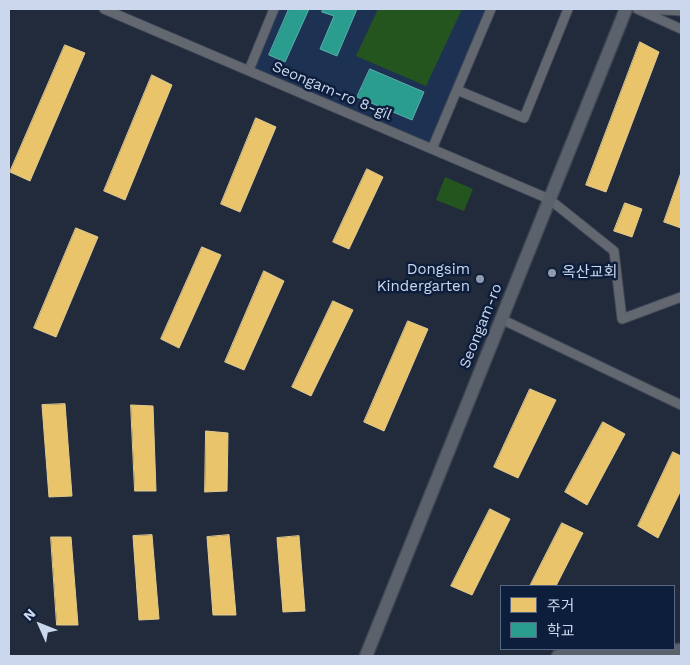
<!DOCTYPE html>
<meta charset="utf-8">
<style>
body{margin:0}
#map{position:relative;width:690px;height:665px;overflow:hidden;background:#212b3c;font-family:"Work Sans","Noto Sans KR",sans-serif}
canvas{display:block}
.frame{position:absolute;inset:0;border:10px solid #cbd7ec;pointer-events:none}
.legend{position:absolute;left:500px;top:585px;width:175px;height:65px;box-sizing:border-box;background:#0d1e3c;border:1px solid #596882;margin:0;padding:6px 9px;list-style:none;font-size:15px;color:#cbd7ec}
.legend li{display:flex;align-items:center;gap:10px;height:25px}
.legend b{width:25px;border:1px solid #596882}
.north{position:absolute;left:15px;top:600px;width:50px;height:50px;-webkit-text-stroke:4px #0d1e3c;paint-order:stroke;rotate:314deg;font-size:14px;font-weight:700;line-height:20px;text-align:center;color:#cbd7ec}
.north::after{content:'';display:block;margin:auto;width:18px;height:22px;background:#cbd7ec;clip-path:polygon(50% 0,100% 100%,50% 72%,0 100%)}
</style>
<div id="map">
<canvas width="690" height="665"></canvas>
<div class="frame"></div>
<ul class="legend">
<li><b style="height:14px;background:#e9c46a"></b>주거</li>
<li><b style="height:14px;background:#2a9d8f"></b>학교</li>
</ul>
<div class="north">N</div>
</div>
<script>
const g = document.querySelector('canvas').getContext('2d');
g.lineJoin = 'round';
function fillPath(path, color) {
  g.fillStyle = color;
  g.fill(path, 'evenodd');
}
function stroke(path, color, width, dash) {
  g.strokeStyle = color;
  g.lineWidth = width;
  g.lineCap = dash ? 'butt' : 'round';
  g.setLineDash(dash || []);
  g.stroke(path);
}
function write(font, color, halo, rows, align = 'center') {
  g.font = font + ' "Work Sans","Noto Sans KR",sans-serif';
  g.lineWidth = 5;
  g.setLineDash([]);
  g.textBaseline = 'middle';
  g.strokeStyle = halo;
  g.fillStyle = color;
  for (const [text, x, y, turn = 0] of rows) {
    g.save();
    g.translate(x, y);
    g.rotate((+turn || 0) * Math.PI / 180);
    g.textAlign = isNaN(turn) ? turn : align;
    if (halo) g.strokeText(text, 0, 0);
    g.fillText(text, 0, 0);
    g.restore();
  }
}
fillPath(new Path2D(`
 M274 9H491L432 149 249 70Z`), '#1d3153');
fillPath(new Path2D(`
 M378 9H462L426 86 356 56Z
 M445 177 473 189 464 211 436 200Z`), '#25551f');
const homes = new Path2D(`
 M640 42 659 52 606 192 586 185Z
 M65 45 85 53 30 181 10 172Z
 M152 75 172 85 125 200 104 191Z
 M256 118 276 127 240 212 221 204Z
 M367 169 383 177 349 249 333 242Z
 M681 173V228L664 222Z
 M625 203 642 209 632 237 614 231Z
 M76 228 98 237 56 337 34 328Z
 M202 247 221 255 179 348 161 339Z
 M264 271 284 281 244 370 225 362Z
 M333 301 353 310 311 396 292 387Z
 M408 321 428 329 384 431 364 422Z
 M530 389 556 400 518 478 494 467Z
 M65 404 72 496 49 497 42 405Z
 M131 405 153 406 156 491H135Z
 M603 422 625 434 587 505 565 492Z
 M206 431 228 433 227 491 205 492Z
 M673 452 681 456V490L658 538 638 526Z
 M490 509 510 519 472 595 451 586Z
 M562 523 583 533 556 586H530Z
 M152 535 159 619 139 620 133 536Z
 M229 535 236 615H213L207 537Z
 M299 536 305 611 283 612 277 538Z
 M51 537H71L78 625H57Z`);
fillPath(homes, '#e9c46a');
stroke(homes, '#e0ca91', 1);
const schools = new Path2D(`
 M289 9H309L285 62 269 55Z
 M323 9H357L337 56 320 49 334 16 322 12Z
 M370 69 424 92 412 120 357 97Z`);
fillPath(schools, '#2a9d8f');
stroke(schools, '#5aaeab', 1);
const street = new Path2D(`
 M104 9 549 199 614 251 622 319 681 297
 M637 9 681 29
 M647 9 681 11
 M249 70 274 9
 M457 90 524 118 568 9
 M432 149 491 9
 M501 319 681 405`);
const secondary = new Path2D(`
 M366 656 626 9
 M558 656 681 650`);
stroke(street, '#3f4756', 11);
stroke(secondary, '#3f4756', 15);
stroke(street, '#636870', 9);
stroke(secondary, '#5b626c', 12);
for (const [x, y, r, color] of [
 [552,273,5,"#909bae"],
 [480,279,5,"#909bae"]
]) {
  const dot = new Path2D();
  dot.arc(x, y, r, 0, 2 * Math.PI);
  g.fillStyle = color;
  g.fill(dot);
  stroke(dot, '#0d1e3c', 2);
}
write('15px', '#cbd7ec', '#0d1e3c', [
 ["Seongam-ro 8-gil",332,91,23],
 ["Seongam-ro",481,326,-68]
]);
write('15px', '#cbd7ec', '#0d1e3c', [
 ["Dongsim",470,270],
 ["Kindergarten",470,287],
 ["옥산교회",562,273,"left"]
], 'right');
</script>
